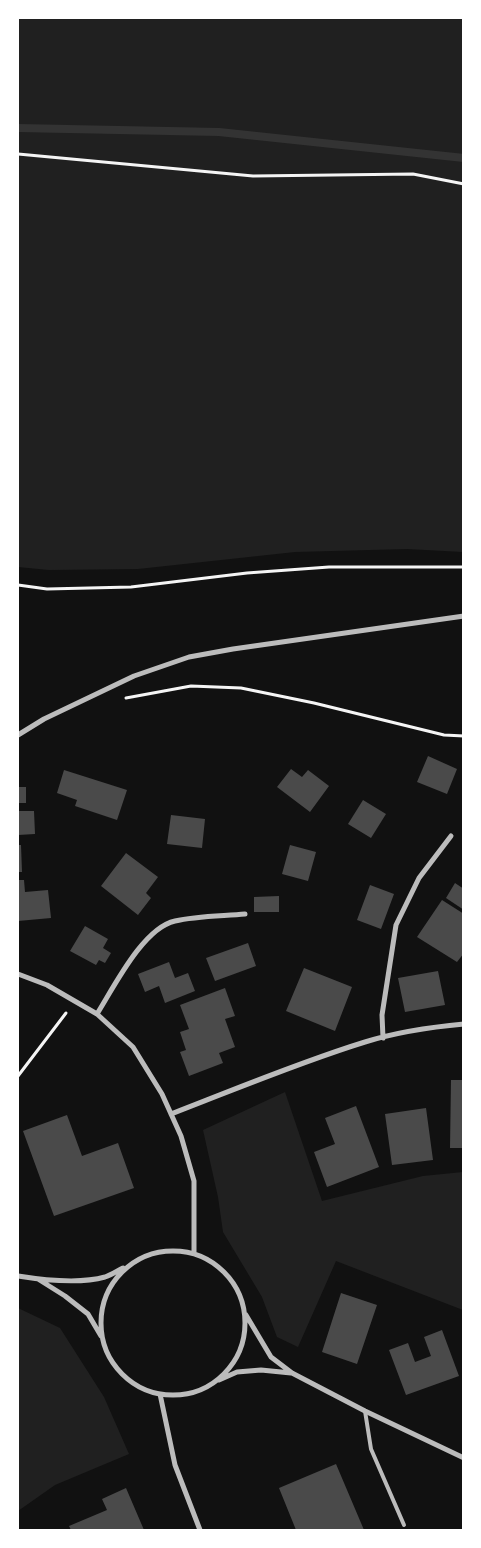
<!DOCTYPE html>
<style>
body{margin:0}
#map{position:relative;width:481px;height:1548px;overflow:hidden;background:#111;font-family:Lato,sans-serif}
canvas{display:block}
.frame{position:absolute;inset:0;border:19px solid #fff;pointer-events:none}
</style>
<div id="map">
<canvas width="481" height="1548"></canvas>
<div class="frame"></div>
</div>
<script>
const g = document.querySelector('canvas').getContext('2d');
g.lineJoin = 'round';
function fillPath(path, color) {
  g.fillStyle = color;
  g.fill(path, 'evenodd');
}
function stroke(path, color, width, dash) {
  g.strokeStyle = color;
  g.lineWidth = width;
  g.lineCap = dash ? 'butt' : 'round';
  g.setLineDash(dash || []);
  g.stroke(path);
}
fillPath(new Path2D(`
 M18 18H463V552L407 549 295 552 138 569 49 570 18 567Z
 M285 1092 322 1201 423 1176 463 1172V1310L336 1261 298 1347 277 1337 262 1297 223 1232 218 1197 203 1130Z
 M18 1308 60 1328 104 1397 129 1454 55 1485 18 1511Z`), '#202020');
stroke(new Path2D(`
 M18 128 219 132 464 158`), '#333', 8);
fillPath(new Path2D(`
 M428 756 457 769 447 794 417 782Z
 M291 769 302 777 308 770 329 786 310 812 277 787Z
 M64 770 127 790 117 820 75 806 77 800 57 793Z
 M18 787H26V803H18Z
 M363 800 386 814 371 838 348 824Z
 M18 811H34L35 834 18 835Z
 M171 815 205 819 202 848 167 844Z
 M18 845H21L22 872H18Z
 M290 845 316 852 308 881 282 874Z
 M126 853 158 877 146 893 151 898 138 915 101 886Z
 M18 880H24L25 892 48 890 51 918 18 921Z
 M455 883 464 889V910L446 898Z
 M370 885 394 894 381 929 357 920Z
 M279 896V912H254V897Z
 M442 900 464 914V953L457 962 417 937Z
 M85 926 108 939 103 948 111 953 105 963 99 960 96 965 70 951Z
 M248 943 256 966 215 981 206 958Z
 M169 962 175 978 188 973 195 991 165 1003 159 986 145 992 138 974Z
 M304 968 352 987 335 1031 286 1011Z
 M438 971 445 1005 405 1012 398 978Z
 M225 988 235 1016 225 1019 235 1047 219 1053 223 1063 189 1076 180 1052 186 1050 180 1032 189 1029 180 1005Z
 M451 1080H464V1148H450Z
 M356 1106 379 1167 327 1187 314 1152 335 1144 325 1118Z
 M426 1108 433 1160 392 1165 385 1114Z
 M67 1115 82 1156 118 1143 134 1188 54 1216 23 1131Z
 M341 1293 377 1305 357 1364 322 1352Z
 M442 1330 459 1376 406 1395 389 1350 408 1343 415 1362 431 1356 424 1337Z
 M336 1464 364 1530H296L279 1488Z
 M126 1488 144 1530H71L69 1526 107 1510 102 1499Z`), '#4a4a4a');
stroke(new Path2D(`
 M18 154 253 176 413 174 464 184
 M18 585 47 589 131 587 247 573 329 567H464
 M126 698 191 686 241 688 314 703 444 735 464 736
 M18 1076 66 1013`), '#f5f5f5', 3);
stroke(new Path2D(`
 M365 1411 371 1449 404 1525`), '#bcbcbc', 4);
stroke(new Path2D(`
 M18 735 44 719 134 676 189 657 233 649 464 616
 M18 974 47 985 97 1014 133 1047 162 1094 181 1136 194 1181V1253
 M97 1014C114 987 143 928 175 921 196 916 224 916 245 914
 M383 1038 382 1015 396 925 419 878 451 836
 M171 1114C236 1089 300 1062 365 1042 397 1032 431 1027 464 1024
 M101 1323a72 72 0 1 1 144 0a72 72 0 1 1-144 0Z
 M18 1276C43 1280 80 1284 105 1277 111 1275 117 1271 123 1268
 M38 1279 65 1296 88 1314 101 1336
 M246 1315 271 1357 292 1373 365 1411 464 1458
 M219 1380 237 1372 261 1370 291 1373
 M160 1394 175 1465 200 1530`), '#bcbcbc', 5);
</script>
